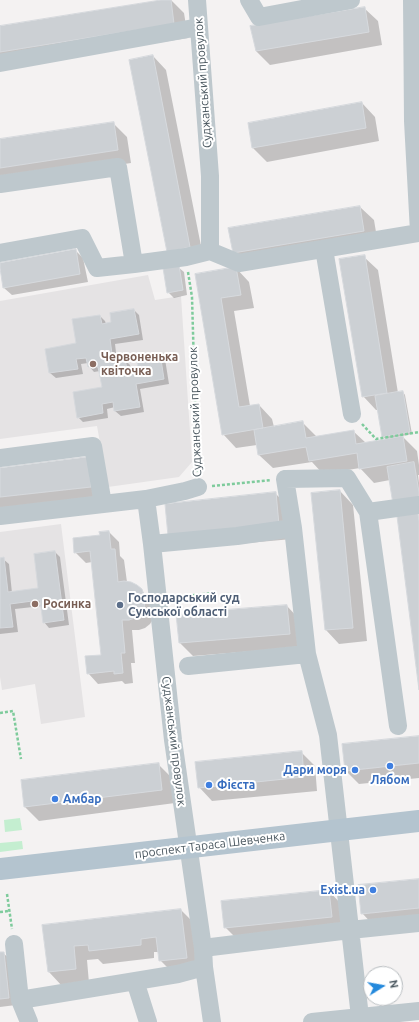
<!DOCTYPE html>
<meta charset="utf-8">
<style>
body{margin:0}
#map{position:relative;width:419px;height:1022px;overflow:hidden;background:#f4f2f2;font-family:Ubuntu,sans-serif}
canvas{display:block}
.north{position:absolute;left:363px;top:966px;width:40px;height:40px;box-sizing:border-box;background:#fff;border:1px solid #b7bcbf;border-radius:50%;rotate:79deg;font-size:11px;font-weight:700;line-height:16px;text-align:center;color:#4a575f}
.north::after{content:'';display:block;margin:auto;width:14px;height:18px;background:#2489dc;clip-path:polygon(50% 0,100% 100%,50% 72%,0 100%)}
</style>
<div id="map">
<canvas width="419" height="1022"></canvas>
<div class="north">N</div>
</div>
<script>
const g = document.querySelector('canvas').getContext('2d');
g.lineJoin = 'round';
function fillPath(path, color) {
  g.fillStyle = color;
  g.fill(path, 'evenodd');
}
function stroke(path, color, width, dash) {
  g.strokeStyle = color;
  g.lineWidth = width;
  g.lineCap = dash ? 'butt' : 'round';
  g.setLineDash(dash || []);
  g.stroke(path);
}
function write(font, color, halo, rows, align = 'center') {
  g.font = font + ' Ubuntu,sans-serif';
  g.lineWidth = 4;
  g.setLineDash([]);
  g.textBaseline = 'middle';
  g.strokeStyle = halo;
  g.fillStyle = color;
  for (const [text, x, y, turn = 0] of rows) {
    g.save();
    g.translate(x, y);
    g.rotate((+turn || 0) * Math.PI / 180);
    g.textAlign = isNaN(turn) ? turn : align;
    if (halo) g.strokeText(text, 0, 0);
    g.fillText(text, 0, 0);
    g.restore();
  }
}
fillPath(new Path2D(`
 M148 275 155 300 181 296 192 462 179 477 108 487 97 426 0 439V301Z
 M61 524 85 717 41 724 35 684 2 690 0 677V532Z`), '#e5e3e4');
fillPath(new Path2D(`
 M20 818 22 830 5 832 4 820Z
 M22 841 23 849 0 852V843Z`), '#c4eed0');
fillPath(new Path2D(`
 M167 0H171L184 13 188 38 0 68V27Z
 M364 8 378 21 382 45 270 65 256 51 251 27Z
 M153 56 166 70 204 261 181 265Z
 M362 103 375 117 379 141 267 162 253 148 249 124Z
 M113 123 127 137 131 163 0 183V140Z
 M360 207 374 220 378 244 247 266 234 252Z
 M75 250 83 258 88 282 12 295 4 288Z
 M364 257 378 270 398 393 403 392 405 395 412 434 402 436 417 451 419 465V475H418L419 483V503L390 480 374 483 360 468 323 474 312 462 273 468 259 455 257 445 236 448 223 434 196 275 236 268 249 282 254 308 234 311 250 406 259 405 272 419 274 427 303 423 317 437 353 431 366 443 386 440 383 436 378 410H376L363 396Z
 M178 267 184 272 187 295 174 298 168 292Z
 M134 310 139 315 143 340 115 344 117 361 125 360 130 365 131 369 139 368 160 354 165 359 169 384 140 389 144 412 121 416 115 411V407L107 409 108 418 83 422 78 417 103 387 100 371 94 372 89 366 88 363 81 364 83 374 56 378 50 373 46 350 78 344 100 316 105 321 106 324 113 323Z
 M0 469 101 472 104 500 0 512Z
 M340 491 353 505 367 641 339 644 326 630 312 494Z
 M275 493 289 507 292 539 183 549Z
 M109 532 119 542 120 556 124 560 127 582 136 585 152 601 153 619 150 624 145 628 139 630H132L135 663H131L133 683 125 684 122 681 98 684 88 673 102 656 92 562 86 563 75 552Z
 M55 552 60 557 69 625 49 628 44 622 42 606 15 609 18 632 0 634V559H3L9 564 12 593 40 589Z
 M287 606 300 620 303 647 193 656 180 643Z
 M419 737V778L359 784 346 771Z
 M301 752 315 766 317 791 212 801 199 787Z
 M158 764 172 778 175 803 39 821 25 807 22 781Z
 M419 880V922L375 927 362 913Z
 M329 891 342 905 345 930 239 941 225 927Z
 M181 910 195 924 200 971 174 974 160 960 159 952H154V958L103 964 98 959 87 960 89 983 62 986 49 972 43 926Z
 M0 953H3L11 960 16 1005 0 1007Z`), '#0003');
const building = new Path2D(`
 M161 0H171L174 24 0 52V26Z
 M365 7 369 32 256 51 250 26Z
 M153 55 190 247 167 252 129 60Z
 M362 102 366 128 252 148 248 123Z
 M114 122 118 150 0 168V139Z
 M360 206 364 231 233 253 228 228Z
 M76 249 80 274 3 288 0 268V263Z
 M365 255 387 393 362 397 339 259Z
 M179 265 183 290 167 293 163 268Z
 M236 267 241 295 221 298 239 407 259 404 263 428 222 435 195 274Z
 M134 309 139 334 110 339 113 361 125 359 127 369 138 367 136 357 160 353 164 379 136 384 140 407 114 411 113 402 102 404 103 413 77 418 73 392 102 387 98 367H97V365L88 367 86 358 76 359 78 369 49 373 45 349 76 343 72 319 100 315 102 324 111 322 110 313Z
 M403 391 410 432 382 437 375 396Z
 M303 421 306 438 354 430 356 444 403 436 407 461 359 469 357 453 309 461 306 447 258 455 254 430Z
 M88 457 91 487 0 497V468Z
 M414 462 419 492V500L393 504 387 467Z
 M340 490 353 628 325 630 311 493Z
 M276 492 279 525 168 536 165 504Z
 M418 513 419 521V690L397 516Z
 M109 531 111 549H115L118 582 124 581 131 582 137 585 142 589 144 595 145 602 144 608 140 614 135 618 129 620H122L125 653H121L123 673 114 674V671L87 674 85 656 101 655 90 551 74 553 73 538 100 535 99 532Z
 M55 551 64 620 43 623 40 600 10 604 13 627 0 628V558L4 557 8 592 38 588 34 554Z
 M287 605 290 634 179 643 176 614Z
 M419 736V763L345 771 342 744Z
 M302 751 304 777 198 788 195 762Z
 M159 763 162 790 24 807 21 780Z
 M419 879V908L361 914 358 885Z
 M329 890 332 917 224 928 221 901Z
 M181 909 187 958 159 961 156 937 141 939V945L89 951 88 945 74 946 76 969 48 972 42 925Z
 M0 952H4L9 998 0 999Z`);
fillPath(building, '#ccd0d4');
stroke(building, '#d6d9dd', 1);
stroke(new Path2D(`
 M188 272 192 297 197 472
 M362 424 376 439 419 432
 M212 486 271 480
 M172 597 215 593
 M0 713 13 711 21 759
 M7 894 12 929
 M0 912 9 911`), '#7ecb9c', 2.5, [3, 2]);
stroke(new Path2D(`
 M249 0 259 17 351 0
 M412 0 413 121 419 232
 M0 63 199 27
 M0 184 118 167 134 264 186 257 210 251V176L197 0
 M324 249 352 414
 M210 251 239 263 419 233
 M0 253 82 238 97 268 134 264
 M0 458 93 446 103 504
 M368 512 398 726
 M0 516 146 499
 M152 544 237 536 293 528
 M188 666 307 654
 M14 944 20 1000 29 1022
 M203 948 350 930 419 923
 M204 967 212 1022
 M135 981 148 1022
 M20 1000 178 974 204 967 203 948 173 740 152 544 146 499 185 491 198 487
 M360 1017 328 735 307 654 293 528 285 479 347 478 368 512 419 505
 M312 1022 419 1011`), '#bec8cd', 18);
stroke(new Path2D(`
 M0 869 419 821`), '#b4c4cf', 22);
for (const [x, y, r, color] of [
 [93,364,4,"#8d6e63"],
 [35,604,4,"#8d6e63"],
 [120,605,4,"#5c6f8a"],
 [390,766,4,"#3f7fe0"],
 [355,770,4,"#3f7fe0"],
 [209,785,4,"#3f7fe0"],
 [55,799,4,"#3f7fe0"],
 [373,890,4,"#3f7fe0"]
]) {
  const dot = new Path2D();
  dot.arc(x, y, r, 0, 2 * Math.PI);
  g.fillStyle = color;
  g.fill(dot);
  stroke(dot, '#fff', 1.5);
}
write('12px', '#4a575f', '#fff', [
 ["Суджанський провулок",203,83,-94],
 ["Суджанський провулок",195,412,-92],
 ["Суджанський провулок",174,741,83],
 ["проспект Тараса Шевченка",210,845,-7]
]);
write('bold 12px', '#785e54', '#fff', [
 ["Червоненька",101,357],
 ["квіточка",101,371],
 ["Росинка",43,604]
], 'left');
write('bold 12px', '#4e5e75', '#fff', [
 ["Господарський суд",128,598],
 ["Сумської області",128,612]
], 'left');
write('bold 12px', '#366cbe', '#fff', [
 ["Дари моря",347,770],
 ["Лябом",390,780,"center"],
 ["Фієста",217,785,"left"],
 ["Амбар",63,799,"left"],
 ["Exist.ua",365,890]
], 'right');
</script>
